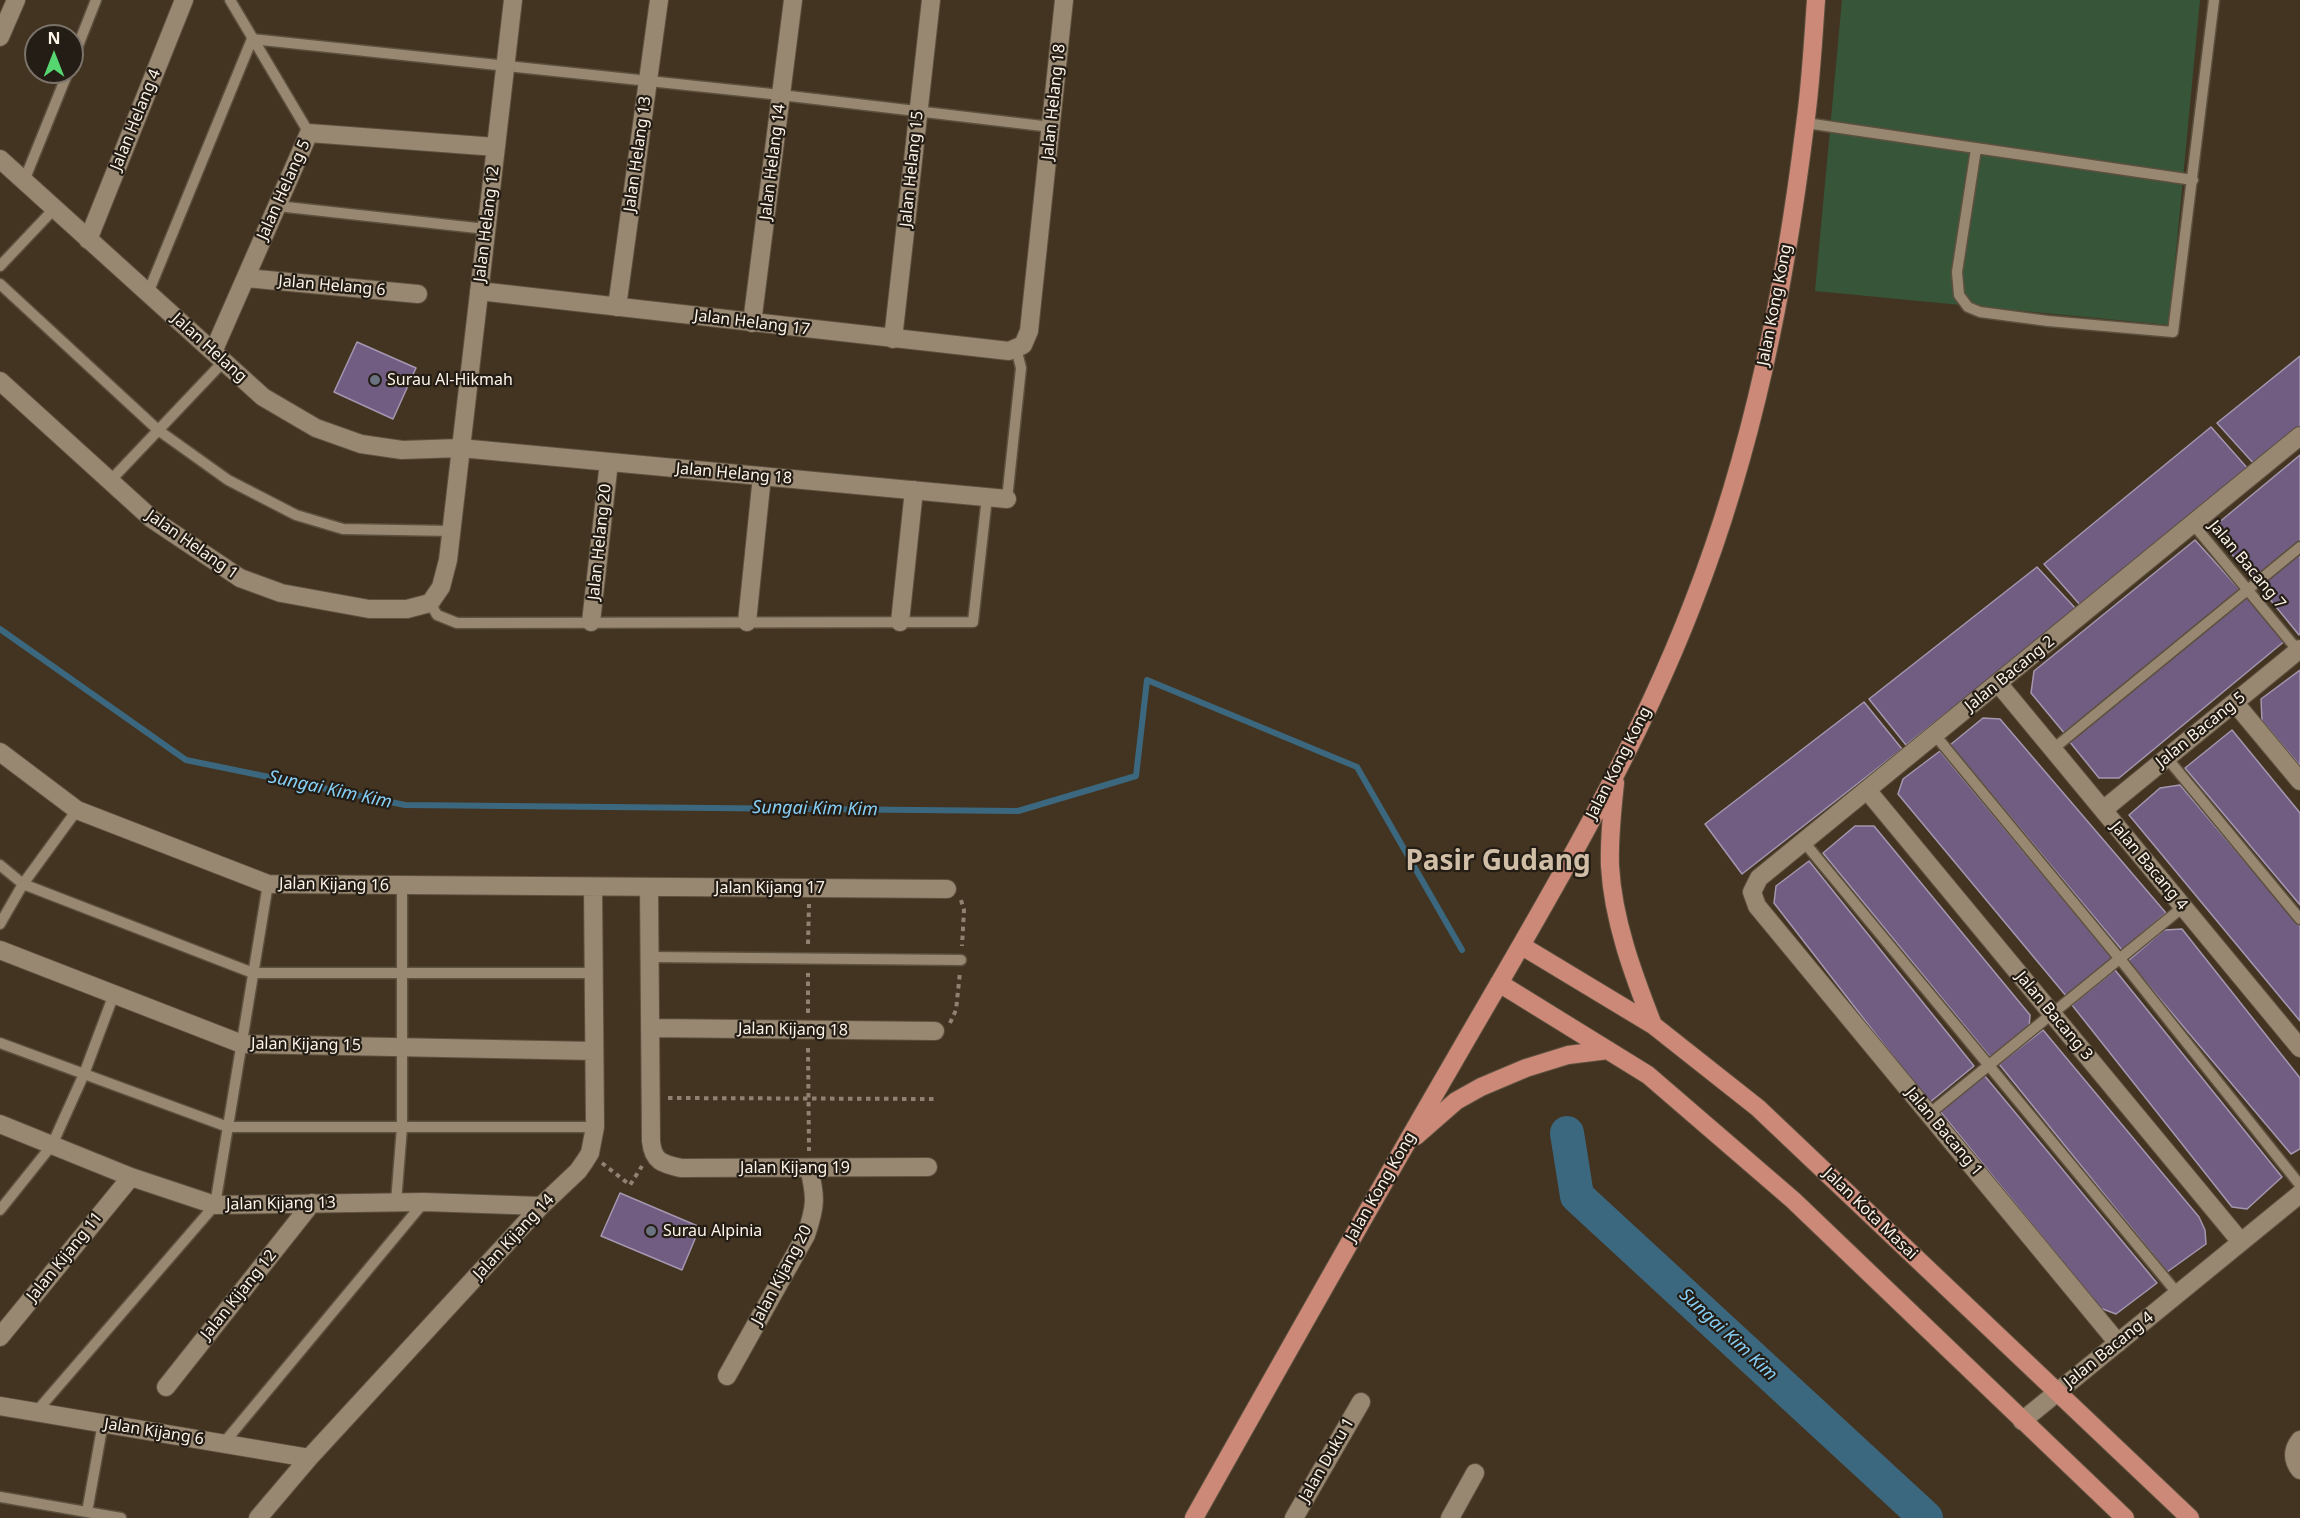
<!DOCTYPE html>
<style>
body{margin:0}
#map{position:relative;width:2300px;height:1518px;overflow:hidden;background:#433421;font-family:"Noto Sans",sans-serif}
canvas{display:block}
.north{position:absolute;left:24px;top:24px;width:60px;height:60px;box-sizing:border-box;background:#241d15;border:2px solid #7b7369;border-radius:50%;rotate:0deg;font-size:16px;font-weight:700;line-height:24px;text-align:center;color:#fdf3e7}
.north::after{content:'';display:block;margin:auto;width:21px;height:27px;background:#56d671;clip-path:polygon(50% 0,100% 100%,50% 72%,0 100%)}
</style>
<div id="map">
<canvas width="2300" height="1518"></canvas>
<div class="north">N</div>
</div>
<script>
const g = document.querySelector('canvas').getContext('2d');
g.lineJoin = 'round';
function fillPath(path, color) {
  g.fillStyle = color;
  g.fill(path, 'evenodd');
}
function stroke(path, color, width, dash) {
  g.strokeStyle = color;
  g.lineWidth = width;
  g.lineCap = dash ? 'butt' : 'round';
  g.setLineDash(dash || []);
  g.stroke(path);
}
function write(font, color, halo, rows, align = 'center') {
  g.font = font + ' "Noto Sans",sans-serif';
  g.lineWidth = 4.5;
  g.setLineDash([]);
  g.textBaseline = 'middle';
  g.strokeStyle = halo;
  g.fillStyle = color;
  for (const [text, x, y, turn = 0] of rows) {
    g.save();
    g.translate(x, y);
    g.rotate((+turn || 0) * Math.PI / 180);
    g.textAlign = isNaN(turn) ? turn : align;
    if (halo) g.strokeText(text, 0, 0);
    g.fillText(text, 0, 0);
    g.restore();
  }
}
fillPath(new Path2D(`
 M1842 0H2200L2169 325 1815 291Z`), '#365539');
stroke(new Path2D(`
 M0 629 186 760 405 805 1018 811 1136 776 1147 680 1357 767 1462 950`), '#3c687f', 6);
stroke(new Path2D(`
 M1567 1133 1577 1196 1926 1518`), '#3c687f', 34);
const building = new Path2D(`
 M357 342 416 368 393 419 334 392Z
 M2300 356V429L2255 465 2217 423Z
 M2211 427 2249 470 2081 606 2044 564Z
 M2300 455V541L2253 580 2211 529Z
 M2195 540 2242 592 2065 734 2031 693 2034 671Z
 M2300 553V633L2299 635 2259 586Z
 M2037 567 2077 610 1906 745 1869 699Z
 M2247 596 2286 640 2119 778H2099L2069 741Z
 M2300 670V766L2262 721 2261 699Z
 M1864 702 1902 749 1742 874 1705 824Z
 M1983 718 2000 719 2166 913 2122 950 1950 745Z
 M2232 730 2300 813V905L2185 768Z
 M1940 751 2112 958 2067 997 1898 794 1903 779Z
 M2180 785 2300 926V1021L2129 815 2160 788Z
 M1855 826H1874L2030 1015 2029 1029 1991 1058 1823 853Z
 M1809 861 1974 1066 1929 1103 1774 903 1776 886Z
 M2182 929 2300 1078V1149L2291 1154 2128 961 2164 930Z
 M2115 970 2282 1177 2247 1209 2232 1207 2072 1005Z
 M2043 1030 2199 1217 2205 1230 2206 1244 2167 1272 1999 1064Z
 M1984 1075 2157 1283 2116 1314 2100 1308 1939 1110Z
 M620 1193 700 1227 682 1270 601 1236Z`);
fillPath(building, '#715d82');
stroke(building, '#a497b0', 1.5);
const lane = new Path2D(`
 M230 0 309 133
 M72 61 96 0
 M1806 123 2193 180
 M1976 149 1957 272 1959 295 1968 307 1980 312 2048 321 2173 332 2214 0
 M24 181 68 72
 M277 206 486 229
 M0 266 54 209
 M0 284 158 430 228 480 296 515 343 529 451 531
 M148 293 252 39 781 95 1051 127
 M110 481 224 361
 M1007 499 1021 368 1016 348
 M2193 524 2300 653
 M430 603 437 615 457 623 973 622 987 497
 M1935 735 2120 959 2300 1185
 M2053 749 2300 547
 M2167 758 2300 919
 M1804 842 2178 1294
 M0 865 23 884 253 973H594
 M0 924 23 884 77 810
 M650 957 961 960
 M0 1043 228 1127H595
 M1929 1114 2183 907
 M396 1202 402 1127V885
 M0 1210 52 1145 84 1074 114 994
 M36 1412 215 1205 268 884
 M223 1444 424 1202
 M0 1497 121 1518
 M87 1512 103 1423`);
const street = new Path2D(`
 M0 37 16 0
 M0 159 263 397 316 428 361 444 402 450 460 448 1007 499
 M88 240 184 0
 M246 278 418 294
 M479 291 1009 351 1023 345 1029 331 1064 0
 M617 307 659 0
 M752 323 793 0
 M893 339 931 0
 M213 352 309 133 496 147
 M0 381 152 519 240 578 281 593 369 609H407L430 603 441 587 448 560 513 0
 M591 622 609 462
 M747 622 762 476
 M900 622 914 490
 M1998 683 2300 1048
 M2235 703 2300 781
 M0 752 77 810 268 884 947 889
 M1867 790 2241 1242
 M2103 810 2300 649
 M649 887 651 1141C653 1162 663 1164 681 1168L928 1167
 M0 950 242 1044 594 1051
 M650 1028 935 1031
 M0 1124 131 1177 215 1205 424 1202 541 1206
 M0 1337 131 1177
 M2118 1343 1757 906 1752 892 1759 878 2300 436
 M727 1376 806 1235C816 1206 816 1197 809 1168
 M166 1387 312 1203
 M0 1406 309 1458
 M2022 1421 2300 1194
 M2300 1440C2292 1450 2292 1460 2300 1470
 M258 1518 309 1458 541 1206 578 1171 585 1161 590 1153 595 1127 593 887
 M1294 1518 1361 1402
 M1450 1518 1475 1473`);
const primary = new Path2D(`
 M1615 783C1612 811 1609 838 1610 866 1613 920 1633 974 1653 1025
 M1522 946 1653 1025 1758 1108 2190 1518
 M1499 983 1648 1075 1793 1200 2125 1518
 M1416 1136 1456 1101 1481 1087 1526 1068 1568 1055 1608 1050
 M1194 1518C1280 1365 1366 1212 1454 1061 1540 912 1631 764 1693 603 1753 450 1785 287 1805 125 1811 83 1813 41 1816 0`);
stroke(lane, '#5c503e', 13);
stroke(street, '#5c503e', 20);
stroke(primary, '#5c503e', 20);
stroke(new Path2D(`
 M961 900 964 910 962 946
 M808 944 809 904
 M808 1013V973
 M950 1023 956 1010 960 972
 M808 1048 809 1151
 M668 1098 934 1099
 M602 1163 630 1185 642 1166`), '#8f8272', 4, [4.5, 4.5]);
stroke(lane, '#988771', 10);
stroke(street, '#988771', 18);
stroke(primary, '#cd8978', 18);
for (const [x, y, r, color] of [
 [375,380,6,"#6b7280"],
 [651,1231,6,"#6b7280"]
]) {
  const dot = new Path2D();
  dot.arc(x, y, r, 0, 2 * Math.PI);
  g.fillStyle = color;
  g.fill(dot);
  stroke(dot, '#241d15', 2);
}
write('16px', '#fdf3e7', '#241d15', [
 ["Jalan Helang 18",1054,102,-84],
 ["Jalan Helang 4",136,120,-68],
 ["Jalan Helang 13",638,154,-82],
 ["Jalan Helang 14",773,162,-83],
 ["Jalan Helang 15",912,169,-84],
 ["Jalan Helang 5",284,190,-66],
 ["Jalan Helang 12",487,224,-83],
 ["Jalan Helang 6",332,286,5],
 ["Jalan Kong Kong",1775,305,-79],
 ["Jalan Helang 17",752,323,7],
 ["Jalan Helang",209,348,42],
 ["Jalan Helang 18",734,474,5],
 ["Jalan Helang 20",600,542,-84],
 ["Jalan Helang 1",192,545,35],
 ["Jalan Bacang 7",2247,565,50],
 ["Jalan Bacang 2",2010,674,-39],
 ["Jalan Bacang 5",2201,730,-39],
 ["Jalan Kong Kong",1619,763,-63],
 ["Jalan Bacang 4",2149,866,50],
 ["Jalan Kijang 16",334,885,1],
 ["Jalan Kijang 17",770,888],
 ["Jalan Bacang 3",2054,1016,50],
 ["Jalan Kijang 18",793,1030,1],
 ["Jalan Kijang 15",306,1045,1],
 ["Jalan Bacang 1",1944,1132,50],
 ["Jalan Kijang 19",795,1168],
 ["Jalan Kong Kong",1381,1187,-60],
 ["Jalan Kijang 13",281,1204,-1],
 ["Jalan Kota Masai",1870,1214,44],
 ["Jalan Kijang 14",514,1237,-47],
 ["Jalan Kijang 11",65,1257,-51],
 ["Jalan Kijang 20",782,1275,-62],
 ["Jalan Kijang 12",239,1295,-51],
 ["Jalan Bacang 4",2109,1350,-39],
 ["Jalan Kijang 6",154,1432,9],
 ["Jalan Duku 1",1327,1460,-60]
]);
write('16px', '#fdf3e7', '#241d15', [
 ["Surau Al-Hikmah",387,380],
 ["Surau Alpinia",663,1231]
], 'left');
write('italic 18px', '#86cff6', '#241d15', [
 ["Sungai Kim Kim",330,790,12],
 ["Sungai Kim Kim",815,809,1],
 ["Sungai Kim Kim",1728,1335,43]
]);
write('bold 28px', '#d1bea7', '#241d15', [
 ["Pasir Gudang",1498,862]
]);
</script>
